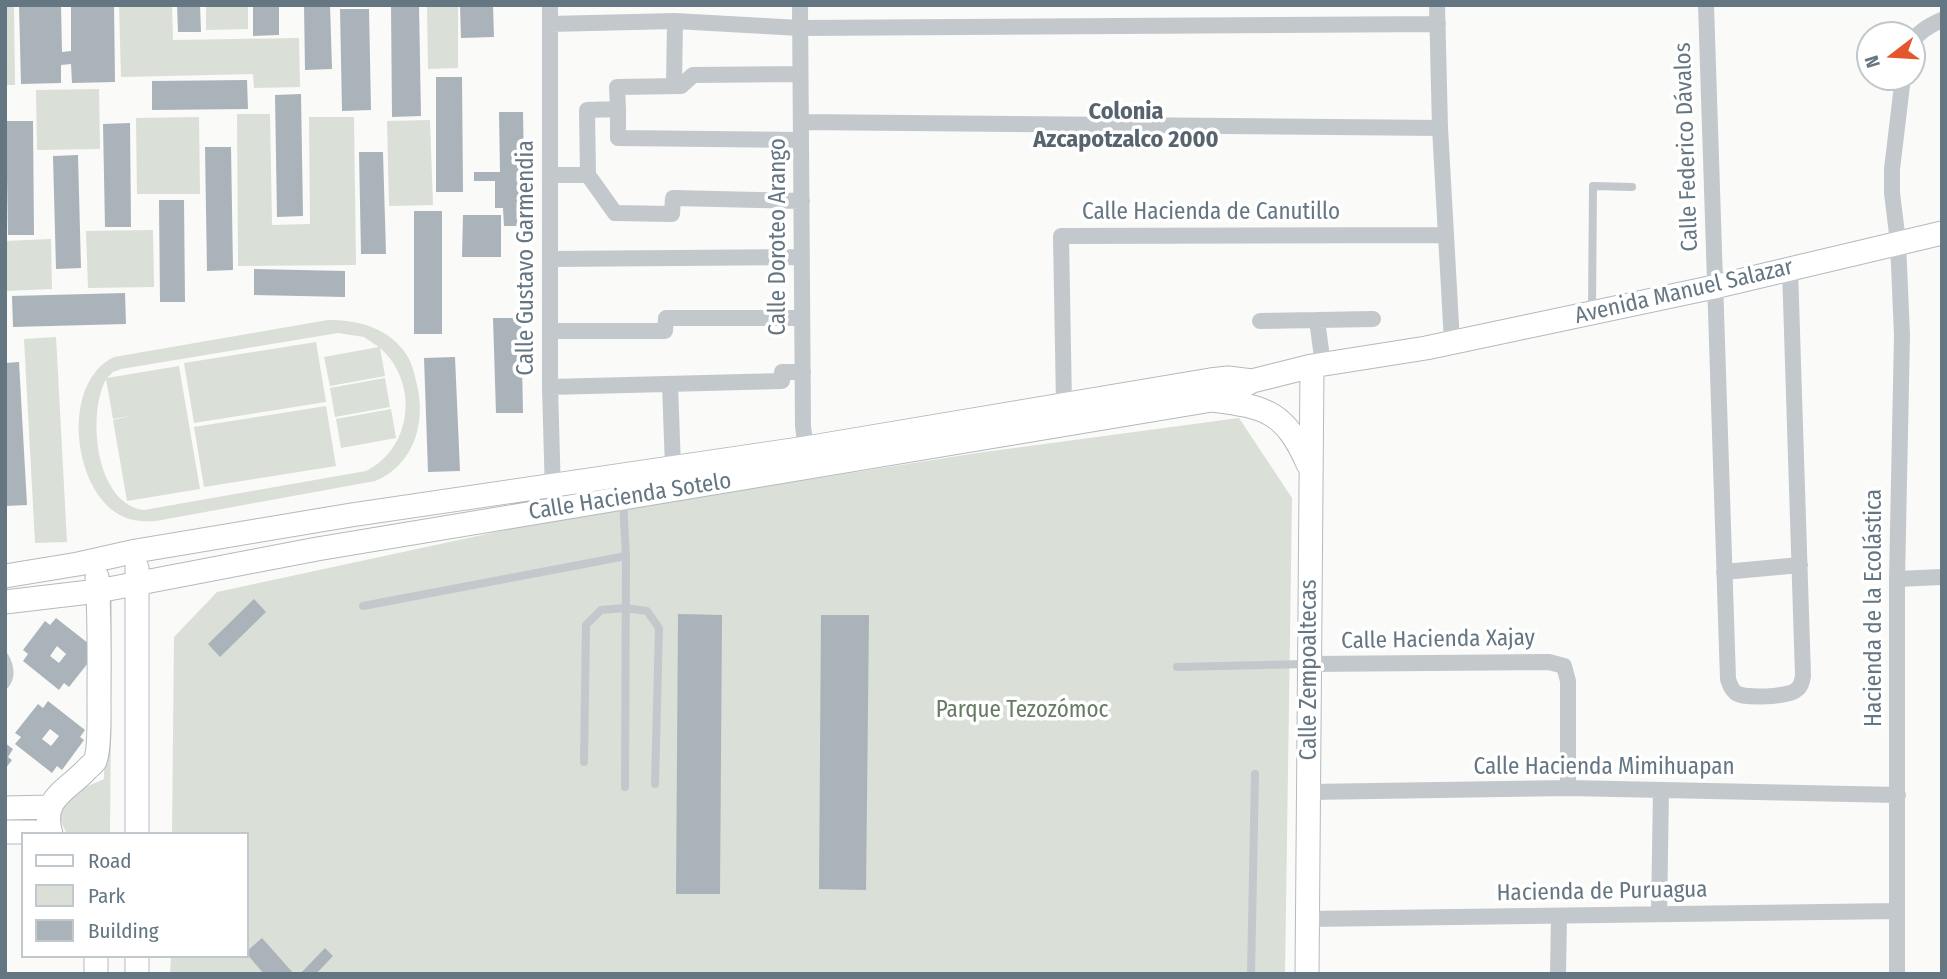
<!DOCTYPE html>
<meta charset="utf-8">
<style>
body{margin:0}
#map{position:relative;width:1947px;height:979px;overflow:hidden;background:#fafaf8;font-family:"Fira Sans Condensed",sans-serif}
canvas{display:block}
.frame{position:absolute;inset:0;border:7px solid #657683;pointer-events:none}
.legend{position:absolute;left:21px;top:832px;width:228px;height:126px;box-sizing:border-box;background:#fff;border:2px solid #c1c8cd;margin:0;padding:9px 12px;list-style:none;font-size:21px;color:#657683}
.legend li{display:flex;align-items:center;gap:14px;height:35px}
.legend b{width:35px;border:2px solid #c1c8cd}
.north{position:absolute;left:1856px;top:21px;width:70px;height:70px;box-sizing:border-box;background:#fff;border:2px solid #c1c8cd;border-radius:50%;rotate:253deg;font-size:19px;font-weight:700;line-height:28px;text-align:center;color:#657683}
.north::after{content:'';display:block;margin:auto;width:24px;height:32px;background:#e4572e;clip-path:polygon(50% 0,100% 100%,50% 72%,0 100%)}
</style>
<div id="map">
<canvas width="1947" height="979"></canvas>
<div class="frame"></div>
<ul class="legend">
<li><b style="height:9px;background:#fff"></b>Road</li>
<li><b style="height:19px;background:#dadfd7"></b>Park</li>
<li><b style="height:19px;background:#aab3b9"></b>Building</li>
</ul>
<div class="north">N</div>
</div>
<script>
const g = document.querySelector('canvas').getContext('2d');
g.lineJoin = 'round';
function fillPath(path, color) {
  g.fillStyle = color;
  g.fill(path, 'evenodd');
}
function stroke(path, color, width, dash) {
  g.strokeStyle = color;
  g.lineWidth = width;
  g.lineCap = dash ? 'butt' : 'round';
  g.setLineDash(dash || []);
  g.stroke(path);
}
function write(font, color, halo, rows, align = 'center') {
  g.font = font + ' "Fira Sans Condensed",sans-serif';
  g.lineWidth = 7;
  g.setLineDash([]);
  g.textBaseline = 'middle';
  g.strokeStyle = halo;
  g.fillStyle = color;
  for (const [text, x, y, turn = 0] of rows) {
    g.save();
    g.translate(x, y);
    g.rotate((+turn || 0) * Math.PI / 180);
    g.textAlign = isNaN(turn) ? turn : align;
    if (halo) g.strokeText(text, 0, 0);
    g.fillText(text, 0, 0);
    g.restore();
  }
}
fillPath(new Path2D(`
 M5 5H14L15 85H5Z
 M119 5H172L173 40 299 38 300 87 254 88 253 74 121 77Z
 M206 5H248V29L206 30Z
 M427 5H458V68L428 69Z
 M99 89 100 149 37 150 36 90Z
 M237 114H270L272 225 310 224 309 117H354L356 265 238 266Z
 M199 117 200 194H137L136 118Z
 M430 120 433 205 389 206 387 121Z
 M153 230 154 287 88 288 86 231Z
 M51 239 52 289 5 291V241Z
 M328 320C357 320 386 327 404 351 411 360 414 371 416 381 427 420 415 465 375 481L156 521C141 522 128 521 115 512 72 482 62 382 114 357ZM338 333 364 337 379 347 324 357 330 386 385 376 380 348C419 382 413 448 366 471L144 510C95 504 87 414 106 379L113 419 130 416 113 420 127 501 200 489 179 366 107 378 113 372 121 369Z
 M56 337 67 542 35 543 24 339Z
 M316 342 326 402 194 423 184 363Z
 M385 378 390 407 335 417 330 388Z
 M326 406 336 466 204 487 194 427Z
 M391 409 396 438 341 448 336 419Z
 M1239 418 1292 498 1285 974H170L171 956H247V834H172L174 637 217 592 547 521 977 453Z
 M112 598 110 834H67L59 818C66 791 81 790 104 779L106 600Z`), '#dadfd7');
fillPath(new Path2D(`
 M19 5H61L62 52 71 51V5H114L115 82 72 83 71 64 61 65V83L21 84Z
 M177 5H200L201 32H178Z
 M253 5H279V35L253 36Z
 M304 5H330L332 69 305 70Z
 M391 5H419L421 116 392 117Z
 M460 5H493L494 37 461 38Z
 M340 9H369L371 110 342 111Z
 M436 77H462L463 192H436Z
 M247 80 248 109 152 110V81Z
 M301 94 303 216 277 217 275 95Z
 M499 112H523L525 226H504L503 208H495V181H474V172H500Z
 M6 121H33L34 235H8Z
 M130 123 131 227H105L103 124Z
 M205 147H231L233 270 207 271Z
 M359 152H383L386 254H361Z
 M78 155 81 268 56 269 53 156Z
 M159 200H184L185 302H160Z
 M414 211H442V334H414Z
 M463 215H501V257H462Z
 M254 269 345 271V297L254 295Z
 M125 293 126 324 13 327 12 296Z
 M493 318H521L523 413H496Z
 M455 357 460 471 428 472 424 358Z
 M19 362 27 505 5 506V363Z
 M254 599 266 612 220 657 208 644Z
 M678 614 722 615 720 894H676Z
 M821 615H869L866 890 819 889Z
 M56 618 93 647 87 654 92 658 69 687 64 683 59 690 23 661 28 654 23 650 45 621 50 625ZM57 646 66 654 59 663 50 656Z
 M48 701 85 730 80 737 84 740 62 770 57 766 52 773 15 744 21 737 15 733 38 704 43 708ZM50 729 59 736 51 746 42 739Z
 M5 743 13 749 8 757 12 760 5 769Z
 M262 938 294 974H264L247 954V951Z
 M325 948 333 956 316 974H300Z`), '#aab3b9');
const secondary = new Path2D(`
 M1213 400C1267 407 1285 412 1308 464
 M5 576 78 564 136 551 351 515 806 448 1210 380 1228 378 1252 381
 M5 602 98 591 317 549 1212 400 1229 395 1252 381 1312 366 1426 348 1714 287 1942 233
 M5 808 49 807
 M5 832H50
 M51 834C40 798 67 791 87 769 90 766 93 764 95 761 100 750 99 715 99 702 99 660 100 618 97 577
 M137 834V568
 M96 956V974
 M137 974V956
 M1307 974 1312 366`);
stroke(secondary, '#b3babf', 25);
stroke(new Path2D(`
 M1592 310 1593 186 1632 187
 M623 501 626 556 625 787
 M363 606 626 556
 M5 657C10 666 12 677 5 685
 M1177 667 1307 664
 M584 762 586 625 601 610 625 608 647 611 659 628 655 784
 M1251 974 1255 774`), '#c3c8cc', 8);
stroke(new Path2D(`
 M550 5V387L553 494
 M800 5 803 426 807 458
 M1437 5 1440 128 1452 342
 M1706 5 1728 679C1730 685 1731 689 1736 693 1745 699 1788 697 1796 690 1801 687 1802 681 1803 676L1790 269
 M550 24 675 21 800 28 1438 24
 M1912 42C1919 31 1930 25 1942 20
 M674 86 675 21
 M618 109 617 87 681 86 693 75 800 74
 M801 122 1440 128
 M550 175H588
 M588 175 587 110 618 109V138L801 140
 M588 175 615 213 672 214 673 198 802 201
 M550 259 802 257
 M1317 320 1323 365
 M1260 321 1373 319
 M550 331H665L666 318H802
 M670 384 673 468
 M550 387 782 381V372H803
 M1064 404 1061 236 1446 235
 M1724 572 1800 565
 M1897 579 1942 577
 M1311 664 1549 662 1564 666 1568 681V788
 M1309 792 1568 788 1898 795
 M1659 914 1661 790
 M1308 919 1897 911
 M1558 974 1559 916
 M1897 974V579L1902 335 1898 242 1892 193V169L1903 77`), '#c3c8cc', 16);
stroke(secondary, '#fff', 23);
write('23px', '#657683', '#fff', [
 ["Calle Federico Dávalos",1687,147,-92],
 ["Calle Hacienda de Canutillo",1211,213],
 ["Calle Doroteo Arango",779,237,-90],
 ["Calle Gustavo Garmendia",527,258,-90],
 ["Avenida Manuel Salazar",1684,292,-13],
 ["Calle Hacienda Sotelo",630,497,-9],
 ["Hacienda de la Ecolástica",1875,608,-90],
 ["Calle Hacienda Xajay",1438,640,-1],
 ["Calle Zempoaltecas",1310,670,-90],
 ["Calle Hacienda Mimihuapan",1604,768],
 ["Hacienda de Puruagua",1602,892,-1]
]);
write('23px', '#687a64', '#fff', [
 ["Parque Tezozómoc",1022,711]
]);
write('bold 24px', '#57646e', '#fff', [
 ["Colonia",1126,112],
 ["Azcapotzalco 2000",1126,140]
]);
</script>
